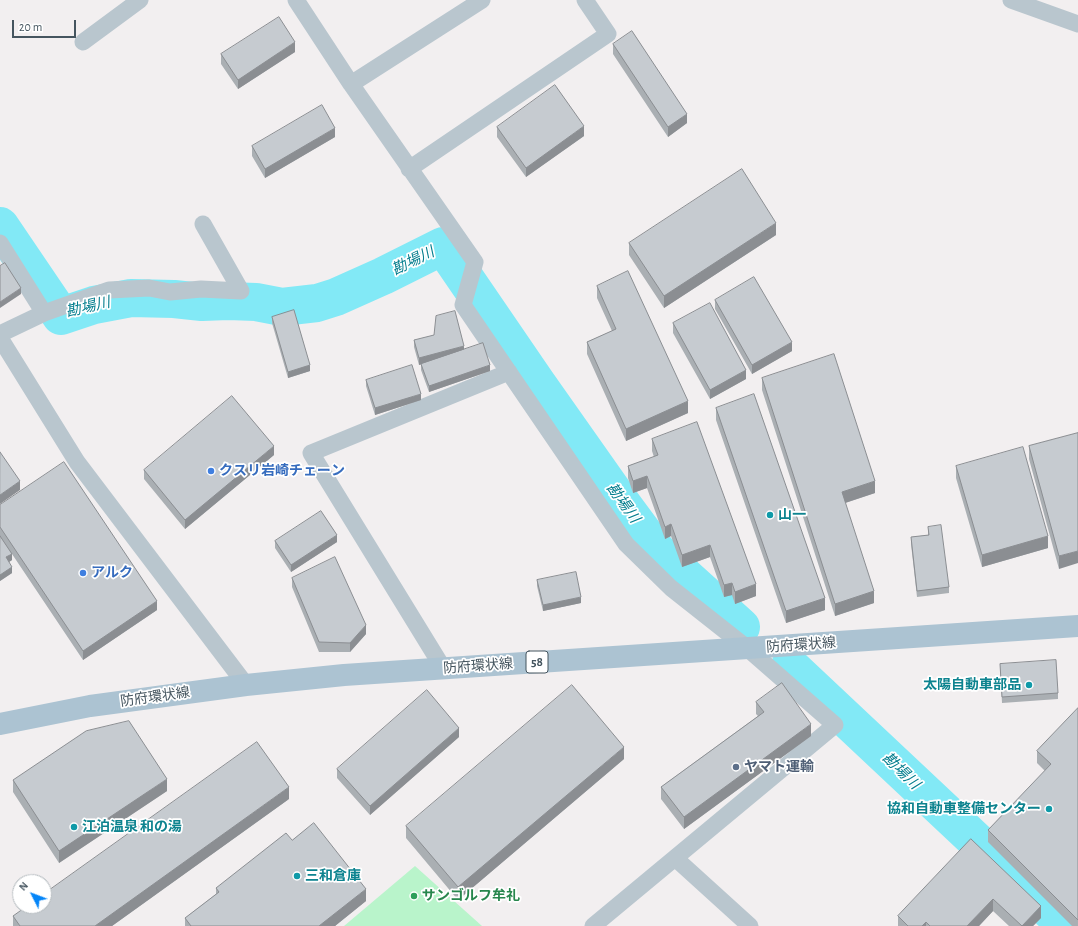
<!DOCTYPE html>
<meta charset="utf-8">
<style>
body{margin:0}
#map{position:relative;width:1078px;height:926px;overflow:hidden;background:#f2eff0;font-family:"Alegreya Sans",sans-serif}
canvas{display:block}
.north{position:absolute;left:12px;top:874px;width:40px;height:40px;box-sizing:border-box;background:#fff;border:1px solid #b5bbbf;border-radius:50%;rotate:312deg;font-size:11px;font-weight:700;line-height:16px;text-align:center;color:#45555f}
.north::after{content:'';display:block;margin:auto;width:14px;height:18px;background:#0485f8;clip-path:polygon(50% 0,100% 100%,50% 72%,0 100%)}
.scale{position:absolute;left:12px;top:20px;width:64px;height:18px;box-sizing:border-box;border:2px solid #45555f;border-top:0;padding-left:5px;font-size:12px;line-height:14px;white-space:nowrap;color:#45555f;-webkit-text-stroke:3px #fff;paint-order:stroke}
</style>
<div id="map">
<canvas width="1078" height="926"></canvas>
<div class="north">N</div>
<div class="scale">20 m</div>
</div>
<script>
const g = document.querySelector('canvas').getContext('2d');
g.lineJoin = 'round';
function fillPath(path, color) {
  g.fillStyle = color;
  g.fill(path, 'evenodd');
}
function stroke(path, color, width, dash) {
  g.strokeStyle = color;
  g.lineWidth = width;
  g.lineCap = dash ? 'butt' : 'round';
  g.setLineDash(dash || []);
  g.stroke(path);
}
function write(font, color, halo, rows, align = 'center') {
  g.font = font + ' "Alegreya Sans","Noto Sans JP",sans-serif';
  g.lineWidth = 3.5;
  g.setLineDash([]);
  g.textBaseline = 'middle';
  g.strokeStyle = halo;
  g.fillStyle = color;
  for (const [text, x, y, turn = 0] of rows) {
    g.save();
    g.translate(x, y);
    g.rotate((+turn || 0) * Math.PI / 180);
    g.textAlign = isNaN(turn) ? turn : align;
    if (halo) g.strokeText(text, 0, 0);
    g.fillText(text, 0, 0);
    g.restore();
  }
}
fillPath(new Path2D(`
 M415 866 482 926H344Z`), '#b9f4cb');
stroke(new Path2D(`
 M0 226 61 316 94 305 131 298 174 299 202 302 228 301 256 302 282 307 317 303 336 297 383 276 443 246 536 382 617 497 657 551 741 627
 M790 666 1021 883 1058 918 1064 926`), '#82e9f6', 38);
stroke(new Path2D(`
 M296 0 351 84 475 262 463 305 626 544 671 588 747 648 835 725 593 926
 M1011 0 1078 24
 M83 42 140 0
 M351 84 482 0
 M409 169 608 34 585 0
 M0 243 44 313
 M0 334 44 313 109 290 149 288 170 292 201 289 241 291 203 224
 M0 338 77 462 246 685
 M443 668 311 453 509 372
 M675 858 750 926`), '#b9c6ce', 17);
stroke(new Path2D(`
 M0 724 90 706 246 685 344 675 1078 626`), '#acc3d2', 22);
fillPath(new Path2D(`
 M613 44 687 123 668 137 613 54Z
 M295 52 238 89 221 64V54Z
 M497 127 584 136 526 177 497 137Z
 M335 137 265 178 252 156V146Z
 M776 235 664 308 629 255V243Z
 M597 286 688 413 626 441 587 354V342L612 331 597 298Z
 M715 300 792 351 752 374 715 309Z
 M272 317 310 371 288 378 272 323Z
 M673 323 746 379 710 399 673 333Z
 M414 340 464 349 490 371 429 392 421 370V364L419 365 414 347Z
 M762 378 875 493 845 503 874 603 835 616 762 390Z
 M366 380 421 400 375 415 366 386Z
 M716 408 825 610 786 623 716 420Z
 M1078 433 1059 569 1029 459V446Z
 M652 439 756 596 735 604 732 595 724 597 710 557 682 567 671 536 665 539 647 488 633 493 628 478V466L654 457 652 451Z
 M274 455 185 529 144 479V470Z
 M956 466 1048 548 982 567 956 478Z
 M0 505 157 610 83 660 12 554V560L9 562 12 573 0 581Z
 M928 527 949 587V593L917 597 911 544V537L928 535Z
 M275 541 337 542 291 572 275 548Z
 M292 578 366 634 350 652H319L292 587Z
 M537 580 581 603 543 611 537 586Z
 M1000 664 1058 693V699L1002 703Z
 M756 702 811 736 684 829 661 799V787L758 716 756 714Z
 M1078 708V926H1072L988 842V830L1045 771 1037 763V751Z
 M459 737 370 815 337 778V769Z
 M624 759 458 900 406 838V826Z
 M13 780 167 791 59 863 13 792Z
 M289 799 112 926H13V916Z
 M971 839 1041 918 1033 926H1009L993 911 979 926H898V916Z
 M292 840 366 901 335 926H185V918L216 894V888Z`), '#aaafb3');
fillPath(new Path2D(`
 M295 42V52L238 89V80Z
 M687 114V123L668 137V127Z
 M584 126V136L526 177V168Z
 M335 128V137L265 178V169Z
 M776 223V235L664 308V296Z
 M21 288V294L0 308V302Z
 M792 342V351L752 374V365Z
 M464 346V352L419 365V358Z
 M310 365V371L288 378V372Z
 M490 365V371L429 392V386Z
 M746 370V379L710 399V390Z
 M421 394V400L375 415V408Z
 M688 401V413L626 441V429Z
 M274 446V455L185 529V520Z
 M647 476V488L633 493V481Z
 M20 481V490L0 504V495Z
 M875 481V493L842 504V492Z
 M671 524V536L665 539V527Z
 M337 535V542L291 572V565Z
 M1048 536V548L982 567V555Z
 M710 545V557L682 567V555Z
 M1078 551V563L1059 569V556Z
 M12 554V560L6 564V557Z
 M12 567V573L0 581V575Z
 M732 583V595L724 597V585Z
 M756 584V596L735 604V592Z
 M874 591V603L835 616V604Z
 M581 597V603L543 611V605Z
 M825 598V610L786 623V611Z
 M157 601V610L83 660V651Z
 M366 625V634L350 652V643Z
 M811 724V736L684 829V817Z
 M459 728V737L370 815V806Z
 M624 747V759L458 900V887Z
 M167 779V791L59 863V851Z
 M289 787V799L112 926H95Z
 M366 889V901L335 926H319Z
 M993 899V911L979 926H967Z
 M1041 906V918L1033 926H1022Z
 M926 922V926H922Z`), '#8b8e92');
const building = new Path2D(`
 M279 17 295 42 238 80 221 54Z
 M632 31 687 114 668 127 613 44Z
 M555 85 584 126 526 168 497 127Z
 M322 105 335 128 265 169 252 146Z
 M742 169 776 223 664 296 629 243Z
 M5 263 21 288 0 302V266Z
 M628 271 688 401 626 429 587 342 616 329 597 286Z
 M754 277 792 342 752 365 715 300Z
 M710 303 746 370 710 390 673 323Z
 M294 310 310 365 288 372 272 317Z
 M455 311 464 346 419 358 414 340 434 335 436 316Z
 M483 343 490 365 429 386 421 364Z
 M834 354 875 481 842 492 874 591 835 604 762 378Z
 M412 365 421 394 375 408 366 380Z
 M754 394 825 598 786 611 716 408Z
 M232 396 274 446 185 520 144 470Z
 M697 422 756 584 735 592 732 583 724 585 710 545 682 555 671 524 665 527 647 476 633 481 628 466 658 455 652 439Z
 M1078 433V551L1059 556 1029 446Z
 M1023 447 1048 536 982 555 956 466Z
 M0 452 20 481 0 495Z
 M64 462 157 601 83 651 0 527V505Z
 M321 511 337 535 291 565 275 541Z
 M941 525 949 587 917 591 911 537 929 535 928 527Z
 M0 536 12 554 6 557 12 567 0 575Z
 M335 557 366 625 350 643 319 642 292 578Z
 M576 572 581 597 543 605 537 580Z
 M1056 660 1058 693 1002 697 1000 664Z
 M782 683 811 724 684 817 661 787 764 712 756 702Z
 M572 685 624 747 458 887 406 826Z
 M427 690 459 728 370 806 337 769Z
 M1078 708V920L988 830 1051 764 1037 751Z
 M129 721 167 779 59 851 13 780 86 731Z
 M257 742 289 787 95 926H20L13 916 27 906H44V894Z
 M314 823 366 889 319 926H191L185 918 219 892 216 888 286 833 292 840Z
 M971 839 1041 906 1022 926 993 899 967 926H930L926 922 922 926H908L898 916Z`);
fillPath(building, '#c6cbd0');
stroke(building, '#8b8e92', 1);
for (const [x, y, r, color] of [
 [211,471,4,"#3f7fe0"],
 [770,515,4,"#0f9aa8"],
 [83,573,4,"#3f7fe0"],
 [1029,685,4,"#0f9aa8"],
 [736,767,4,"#5c6f8a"],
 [1049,809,4,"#0f9aa8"],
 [74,827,4,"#0f9aa8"],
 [297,876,4,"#0f9aa8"],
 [414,896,4,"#2e9e5b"]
]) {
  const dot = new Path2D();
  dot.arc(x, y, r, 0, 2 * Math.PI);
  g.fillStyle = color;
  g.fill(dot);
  stroke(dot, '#fff', 1.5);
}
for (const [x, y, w] of [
 [537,662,22]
]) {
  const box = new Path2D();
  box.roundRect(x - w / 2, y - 11, w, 22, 3);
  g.fillStyle = '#fff';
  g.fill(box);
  stroke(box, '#45555f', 1);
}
write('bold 13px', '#45555f', null, [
 ["58",537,662]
]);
write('bold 14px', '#366cbe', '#fff', [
 ["クスリ岩崎チェーン",219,471],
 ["アルク",91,573]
], 'left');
write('bold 14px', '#0d838f', '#fff', [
 ["山一",778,515],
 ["太陽自動車部品",1021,685,"right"],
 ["協和自動車整備センター",1041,809,"right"],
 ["江泊温泉 和の湯",82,827],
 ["三和倉庫",305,876]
], 'left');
write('14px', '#45555f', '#fff', [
 ["防府環状線",801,645,-4],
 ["防府環状線",478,666,-4],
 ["防府環状線",155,697,-8]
]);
write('bold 14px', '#4e5e75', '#fff', [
 ["ヤマト運輸",744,767]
], 'left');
write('bold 14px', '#27864d', '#fff', [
 ["サンゴルフ牟礼",422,896]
], 'left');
write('italic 15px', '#047e8e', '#fff', [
 ["勘場川",413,261,-26],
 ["勘場川",88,307,-13],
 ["勘場川",623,503,54],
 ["勘場川",901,771,44]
]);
</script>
